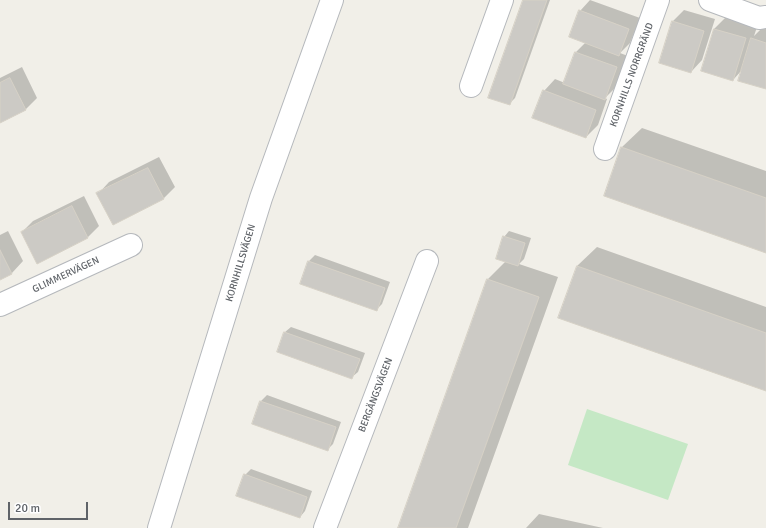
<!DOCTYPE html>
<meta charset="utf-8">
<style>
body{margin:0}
#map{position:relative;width:766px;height:528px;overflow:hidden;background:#f1efe8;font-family:Signika,sans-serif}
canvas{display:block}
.scale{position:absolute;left:8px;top:502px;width:80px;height:18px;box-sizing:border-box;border:2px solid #5f6368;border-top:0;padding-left:5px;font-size:12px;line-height:14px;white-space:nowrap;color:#5f6368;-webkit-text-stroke:3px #fff;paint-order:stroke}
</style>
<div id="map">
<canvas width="766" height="528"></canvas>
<div class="scale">20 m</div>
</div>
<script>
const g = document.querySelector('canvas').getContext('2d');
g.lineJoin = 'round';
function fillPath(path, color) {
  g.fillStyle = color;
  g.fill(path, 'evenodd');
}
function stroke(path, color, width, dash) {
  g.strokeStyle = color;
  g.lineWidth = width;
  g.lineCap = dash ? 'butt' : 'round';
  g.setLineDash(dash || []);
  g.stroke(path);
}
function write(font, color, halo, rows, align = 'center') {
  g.font = font + ' Signika,sans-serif';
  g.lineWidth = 3.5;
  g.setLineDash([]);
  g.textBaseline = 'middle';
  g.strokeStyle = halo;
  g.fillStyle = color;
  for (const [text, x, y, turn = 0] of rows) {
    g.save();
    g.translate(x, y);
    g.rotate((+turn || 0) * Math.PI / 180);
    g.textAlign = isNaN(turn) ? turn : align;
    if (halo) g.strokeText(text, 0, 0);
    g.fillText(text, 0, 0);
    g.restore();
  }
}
fillPath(new Path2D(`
 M587 409 688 444 668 500 568 465Z`), '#c5e8c5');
fillPath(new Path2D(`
 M524 0H550L515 98 509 104Z
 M590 0 640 18 630 43 620 53 628 56 616 87 605 98 607 99 598 125 586 137 544 91 555 79 565 83 576 52 586 42 580 11Z
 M684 10 715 19 702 60 691 72 672 22Z
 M726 17 757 27 754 36 763 27 766 28V88L742 70 733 80 702 70 714 29Z
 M22 67 37 98 26 109 0 122V78Z
 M642 128 766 171V252L606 195 622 147Z
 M159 157 175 187 163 199 98 194 109 182Z
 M84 196 99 226 88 237 22 232 33 221Z
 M8 231 23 261 12 273 0 279V235Z
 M509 231 531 238 524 259 519 264 558 277 468 528H399L488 279 506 261 504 237Z
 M597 247 766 307V390L577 266Z
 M315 255 390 282 382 304 376 310 301 283 309 261Z
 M291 327 365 353 358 372 352 377 285 332Z
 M267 395 341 422 333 444 327 450 253 424 261 401Z
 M251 469 312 491 305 511 300 517 245 475Z
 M539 514 603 528H526Z`), '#0003');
const building = new Path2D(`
 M523 0H547L510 105 488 98Z
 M579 10 629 29 619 56 569 37Z
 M672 21 704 31 691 73 659 63Z
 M714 29 746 38 733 81 701 71Z
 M751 38 766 43V89L738 81Z
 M575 52 617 67 605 100 563 84Z
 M10 78 26 110 0 123V83Z
 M543 90 596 110 586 138 532 118Z
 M621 147 766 198V253L604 196Z
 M148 168 164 199 113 225 96 193Z
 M72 206 88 238 37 264 21 232Z
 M503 236 525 243 518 266 496 259Z
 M0 250 12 274 0 280Z
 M308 261 385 288 377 311 300 284Z
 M577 266 766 333V391L558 318Z
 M487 279 539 297 456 528H398Z
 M284 332 360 359 352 379 277 352Z
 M260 401 336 427 328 451 252 424Z
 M244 474 307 497 300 518 236 496Z`);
fillPath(building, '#cccac5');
stroke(building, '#d6d1c6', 1);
const minor = new Path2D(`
 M710 0 759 18 766 17
 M471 86 502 0
 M605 149 658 0
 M0 305 131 245
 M325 528 427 261`);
const tertiary = new Path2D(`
 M159 528 261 198 332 0`);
stroke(minor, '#b5b8bc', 24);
stroke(tertiary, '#b5b8bc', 24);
stroke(minor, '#fff', 22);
stroke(tertiary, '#fff', 22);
write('10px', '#5f6368', '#fff', [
 ["KORNHILLS NORRGRÄND",632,75,-70],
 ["KORNHILLSVÄGEN",241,263,-73],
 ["GLIMMERVÄGEN",66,275,-25],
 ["BERGÄNGSVÄGEN",376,395,-69]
]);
</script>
